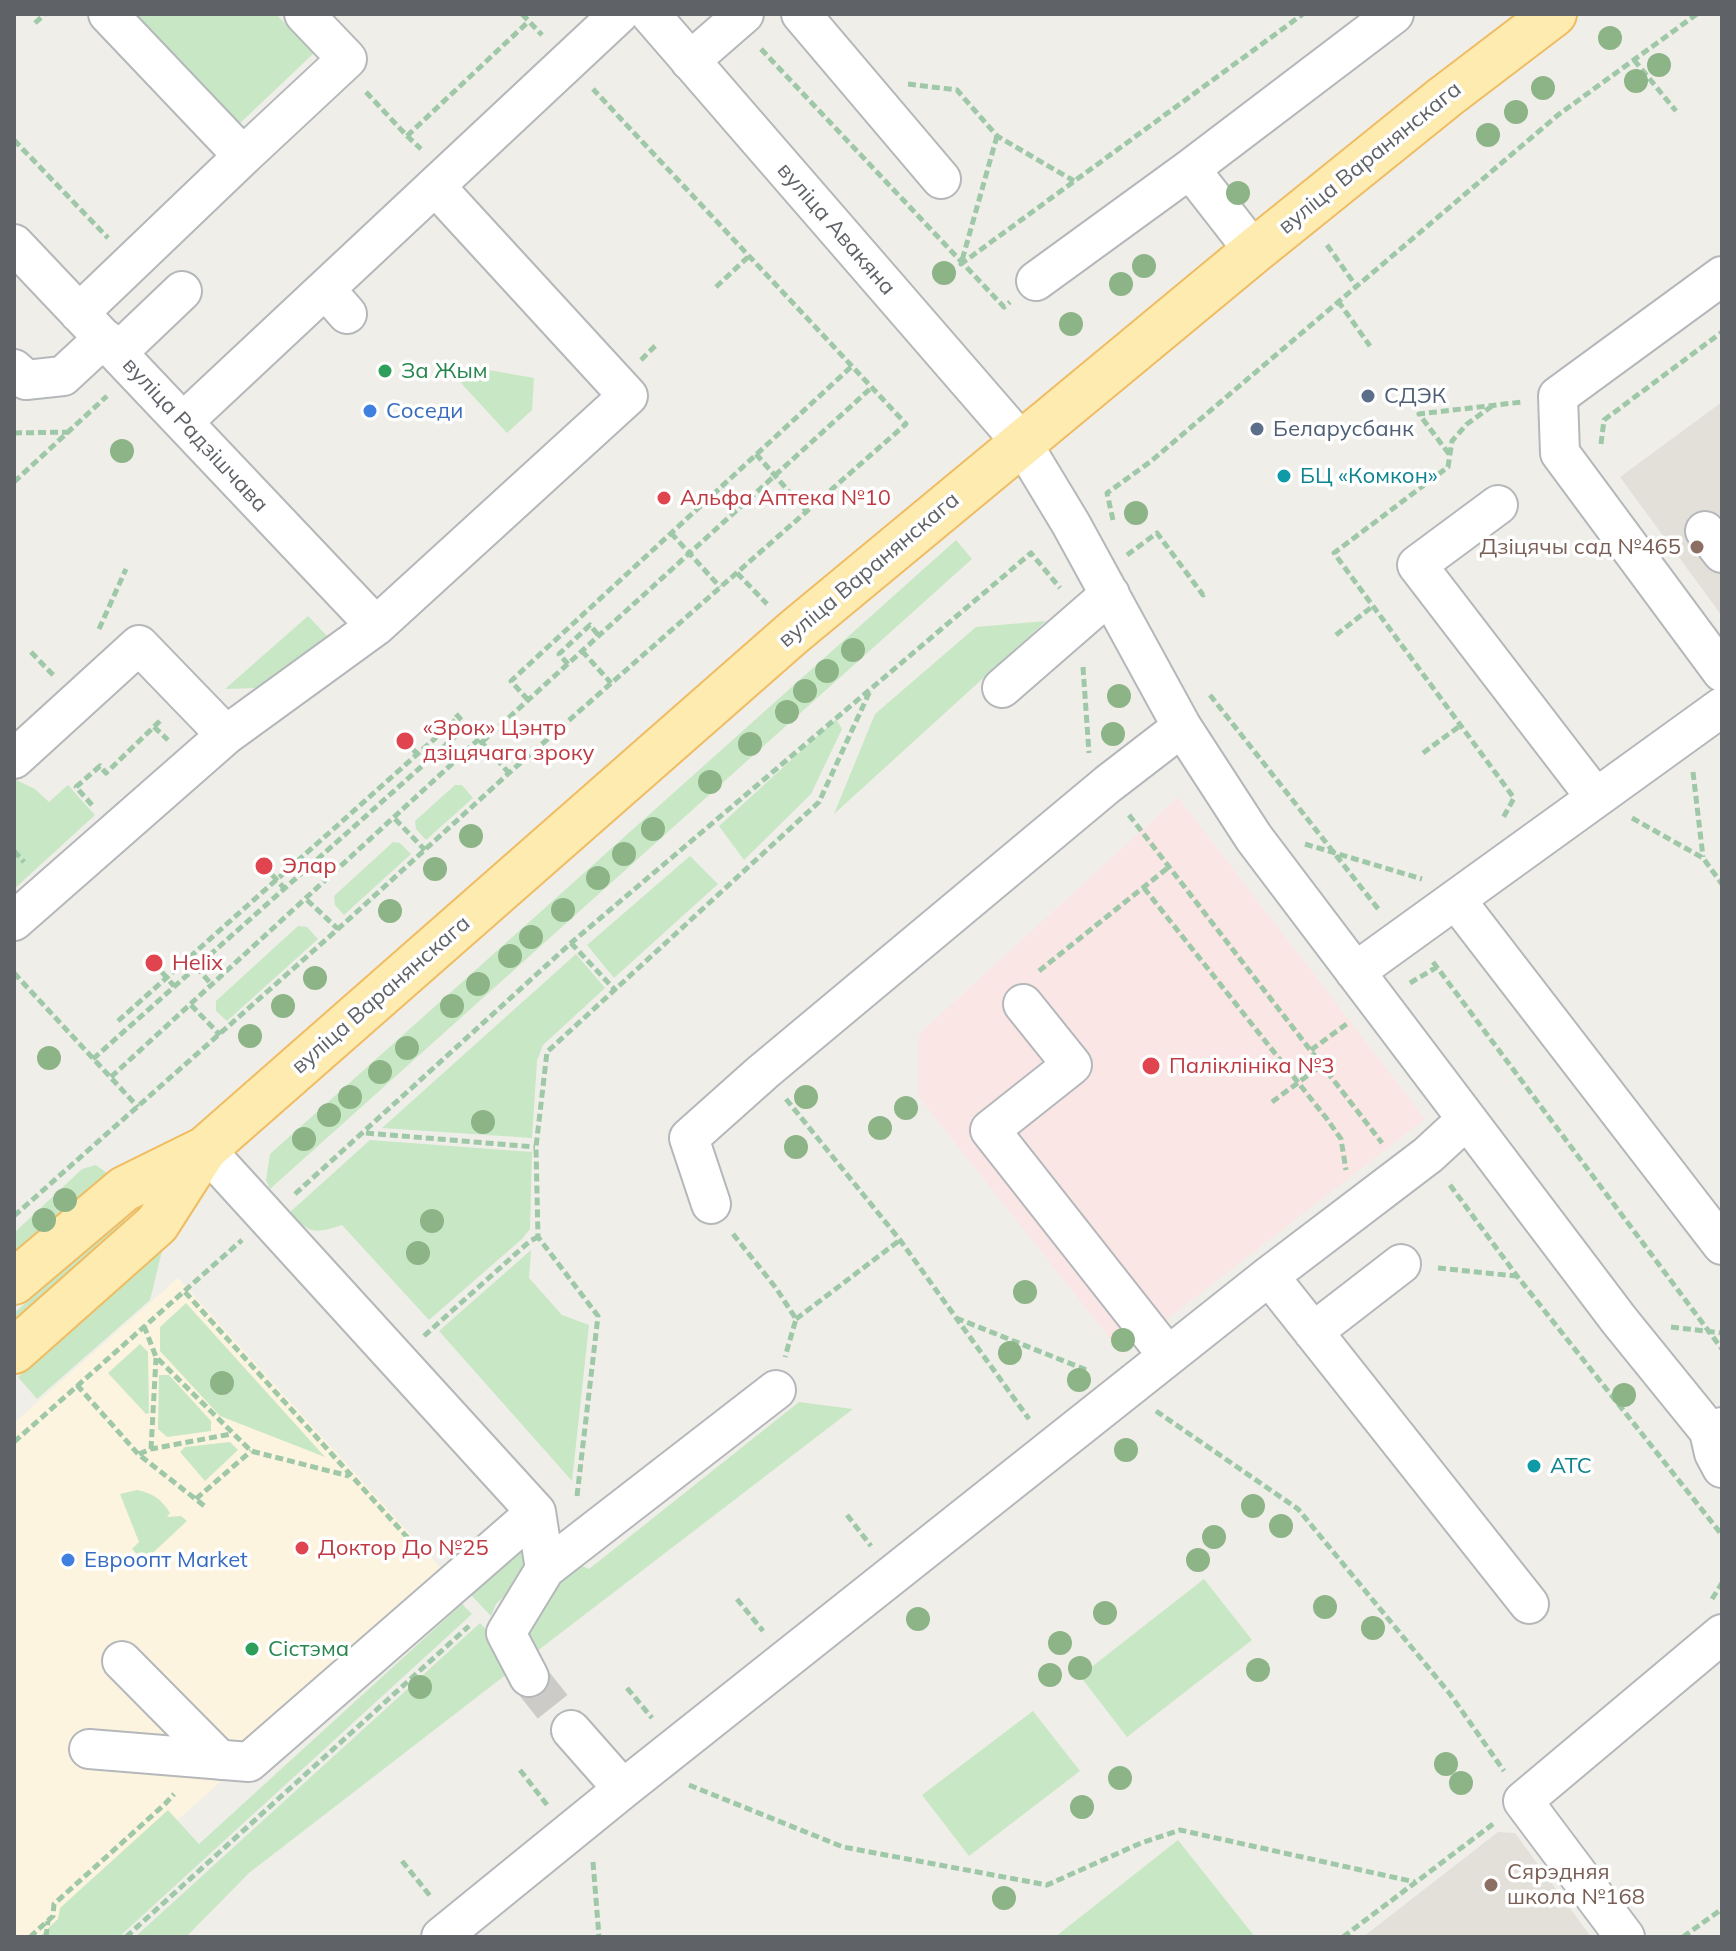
<!DOCTYPE html>
<meta charset="utf-8">
<style>
body{margin:0}
#map{position:relative;width:1736px;height:1951px;overflow:hidden;background:#f0eee8;font-family:Mulish,sans-serif}
canvas{display:block}
.frame{position:absolute;inset:0;border:16px solid #5f6367;pointer-events:none}
</style>
<div id="map">
<canvas width="1736" height="1951"></canvas>
<div class="frame"></div>
</div>
<script>
const g = document.querySelector('canvas').getContext('2d');
g.lineJoin = 'round';
function fillPath(path, color) {
  g.fillStyle = color;
  g.fill(path, 'evenodd');
}
function stroke(path, color, width, dash) {
  g.strokeStyle = color;
  g.lineWidth = width;
  g.lineCap = dash ? 'butt' : 'round';
  g.setLineDash(dash || []);
  g.stroke(path);
}
function write(font, color, halo, rows, align = 'center') {
  g.font = font + ' Mulish,sans-serif';
  g.lineWidth = 7;
  g.setLineDash([]);
  g.textBaseline = 'middle';
  g.strokeStyle = halo;
  g.fillStyle = color;
  for (const [text, x, y, turn = 0] of rows) {
    g.save();
    g.translate(x, y);
    g.rotate((+turn || 0) * Math.PI / 180);
    g.textAlign = isNaN(turn) ? turn : align;
    if (halo) g.strokeText(text, 0, 0);
    g.fillText(text, 0, 0);
    g.restore();
  }
}
fillPath(new Path2D(`
 M178 1278 449 1577 47 1937H14V1423Z`), '#fdf4e0');
fillPath(new Path2D(`
 M1722 402V616L1620 477Z
 M1498 1832 1515 1833 1591 1937H1363Z`), '#e3dfd9');
fillPath(new Path2D(`
 M1178 797 1425 1119 1122 1354 919 1097V1034Z`), '#fbe6e6');
fillPath(new Path2D(`
 M132 14H276L314 53 237 126Z
 M477 368 534 378 532 410 507 433 461 383Z
 M956 540 972 559 270 1189 266 1180 270 1154Z
 M308 616 330 639 259 688 225 689Z
 M1046 621 834 814 875 714 976 627Z
 M836 719 842 729 811 794 744 860 719 826Z
 M14 779 35 789 49 802 68 785 95 815 14 889Z
 M455 785H462L473 798 426 840 416 829 415 821Z
 M393 842 400 843 411 854 344 915 335 905 334 896Z
 M690 856 718 884 614 978 587 945Z
 M298 926 307 927 318 939 227 1021 216 1011V1001Z
 M576 954 605 988 543 1045 537 1061 532 1138 382 1128Z
 M370 1140 532 1152 530 1229 522 1239 429 1320 342 1225C315 1234 310 1234 289 1213Z
 M96 1165 108 1174 14 1257V1233L82 1169Z
 M124 1218 129 1224 14 1328V1313Z
 M531 1250 529 1278 562 1315 589 1325 572 1481 439 1331Z
 M162 1251 150 1300 37 1399 18 1377Z
 M186 1303 325 1457 220 1416 160 1351V1327Z
 M140 1344 148 1352 149 1413 146 1414 108 1373Z
 M159 1375H169L211 1421V1431L167 1437 158 1429Z
 M799 1402 853 1409 532 1655C523 1640 536 1602 545 1587 551 1577 567 1569 576 1563L589 1569Z
 M230 1442 238 1450 205 1481 180 1452 185 1447Z
 M137 1490C153 1493 161 1499 170 1513L167 1517 181 1516 187 1521 144 1561 132 1549 139 1542 120 1494Z
 M532 1540 524 1577 496 1604 491 1616 471 1595Z
 M1204 1579 1252 1640 1127 1737 1080 1676Z
 M462 1604 472 1614 119 1937H39L58 1919 60 1908 168 1810 199 1844Z
 M480 1623 490 1634 512 1670 249 1873 186 1937H135Z
 M1033 1711 1080 1771 969 1856 922 1795Z
 M1178 1840 1255 1937H1055Z`), '#c8e7c5');
stroke(new Path2D(`
 M529 1677 571 1730`), '#cccbc8', 38, [38, 19]);
const minor = new Path2D(`
 M108 14 243 156 347 59 304 14
 M650 14 1022 443 1071 524 1182 727 1254 838 1619 1320 1709 1431 1722 1427
 M801 14 941 179
 M690 61 744 14
 M1190 169 1254 251
 M14 244 376 626
 M1722 276 1558 396 1560 453 1722 672
 M1036 281 1190 169 1394 14
 M326 290 347 314
 M79 313 243 156
 M118 352 182 291
 M14 369 26 380 63 376 104 338
 M183 422 619 14
 M1498 505 1417 565 1596 798
 M1705 531 1722 553
 M1002 688 1110 594
 M14 759 139 645 226 735
 M1456 900 1722 1245
 M14 921 226 735 376 626 628 396 436 187
 M1355 972 1722 707
 M1023 1004 1072 1065 990 1130 1168 1356
 M205 1149 536 1512
 M711 1204 689 1138 763 1072 1108 784 1182 727
 M1269 1276 1529 1604
 M1313 1332 1401 1264
 M1709 1431 1714 1453 1722 1468
 M545 1569 776 1390
 M122 1661 220 1760
 M571 1730 623 1789
 M89 1749 249 1762 536 1512 545 1569 506 1633 529 1677
 M441 1937 623 1789 1269 1276 1428 1155 1466 1120
 M1625 1937 1523 1801 1722 1634`);
const major = new Path2D(`
 M14 1282 124 1189 205 1149 794 632 1254 251 1445 97 1554 14
 M14 1351 157 1224 205 1149`);
stroke(minor, '#b5b8bb', 42);
stroke(major, '#efbc62', 48);
stroke(new Path2D(`
 M522 14 542 35
 M35 23 45 14
 M761 49 1004 307 1010 302
 M1634 60 1676 111
 M908 84 957 90 997 136 1074 181
 M366 92 407 136 529 21
 M407 136 421 149
 M997 136 961 264 1303 14
 M14 140 108 238
 M1327 245 1356 286
 M716 287 748 257
 M1338 301 1370 346
 M641 360 657 344
 M1492 406 1467 424 1452 441 1448 467 1334 553 1514 798 1503 818
 M14 433 69 432
 M1601 444 1604 420 1722 332
 M756 454 807 512
 M1449 454 1419 414 1522 402
 M14 482 107 396
 M1113 520 1107 493 1150 462 1558 115 1697 14
 M671 533 720 587
 M1127 555 1157 533 1203 595 1206 593
 M737 573 767 604
 M99 629 126 569
 M1336 635 1373 606
 M582 651 611 683
 M31 652 54 676
 M568 664 559 654 590 625 599 636
 M1083 667 1089 753
 M1210 695 1379 910
 M528 700 511 681 851 367
 M456 714 509 773
 M154 727 168 740
 M405 741 425 762
 M482 742 871 388
 M1423 753 1461 725
 M1693 772 1703 857
 M92 805 76 787 100 766 106 773 162 719
 M1129 815 1382 1143
 M1632 818 1703 858 1722 884
 M395 819 425 850
 M1305 844 1422 879
 M14 851 24 862
 M264 866 284 888
 M1144 888 1327 1119 1341 1139 1346 1170
 M307 900 338 929
 M571 943 616 991
 M188 958 212 985
 M1433 962 1722 1349
 M154 963 174 986
 M1039 971 1170 866
 M14 973 138 1107
 M1410 983 1437 967
 M191 1005 220 1035
 M118 1021 459 717
 M1311 1050 1348 1023
 M93 1059 467 726
 M111 1077 479 739
 M786 1099 900 1240 1029 1419
 M1272 1102 1322 1065
 M366 1133 535 1147
 M1450 1185 1517 1276 1722 1535
 M295 1194 571 943 1031 553 1060 588
 M14 1216 338 929 509 773 906 424 593 89
 M733 1234 776 1288 796 1319 785 1357
 M1438 1268 1516 1276
 M185 1292 426 1558
 M956 1318 1089 1371
 M796 1319 900 1240
 M144 1326 156 1357 251 1451 349 1476
 M1671 1327 1722 1333
 M424 1336 530 1241 538 1237
 M77 1385 138 1454 207 1508
 M1156 1411 1298 1509 1450 1694 1504 1771
 M14 1442 242 1240
 M151 1449 156 1358
 M139 1454 151 1449 231 1434
 M577 1496 598 1316 538 1237 536 1147 547 1052 819 802 870 691
 M196 1499 251 1451
 M847 1515 871 1546
 M737 1599 763 1631
 M1712 1599 1722 1583
 M627 1688 652 1718
 M520 1770 548 1806
 M689 1785 843 1847 1047 1885 1141 1843 1180 1830 1415 1882
 M402 1861 431 1897
 M593 1862 599 1937
 M30 1937 53 1916 54 1904 165 1804 174 1794
 M46 1937 48 1921
 M126 1937 469 1626
 M1343 1937 1493 1824
 M1683 1937 1722 1909`), '#9ec8a7', 5, [8, 4]);
stroke(minor, '#fff', 38);
stroke(major, '#fdebb0', 44);
g.fillStyle = '#8cb487';
for (const [x, y] of [
 [1610,38],
 [1659,65],
 [1636,81],
 [1543,88],
 [1516,112],
 [1488,135],
 [1238,193],
 [1144,266],
 [944,273],
 [1121,284],
 [1071,324],
 [122,451],
 [1136,513],
 [853,650],
 [827,671],
 [805,691],
 [1119,696],
 [787,712],
 [1113,734],
 [750,744],
 [710,782],
 [653,829],
 [471,836],
 [624,854],
 [435,869],
 [598,878],
 [563,910],
 [390,911],
 [531,937],
 [510,956],
 [315,978],
 [478,984],
 [283,1006],
 [452,1006],
 [250,1036],
 [407,1048],
 [49,1058],
 [380,1072],
 [350,1097],
 [806,1097],
 [906,1108],
 [329,1115],
 [483,1122],
 [880,1128],
 [304,1139],
 [796,1147],
 [65,1200],
 [44,1220],
 [432,1221],
 [418,1253],
 [1025,1292],
 [1123,1340],
 [1010,1353],
 [1079,1380],
 [222,1383],
 [1624,1395],
 [1126,1450],
 [1253,1506],
 [1281,1526],
 [1214,1537],
 [1198,1560],
 [1325,1607],
 [1105,1613],
 [918,1619],
 [1373,1628],
 [1060,1643],
 [1080,1668],
 [1258,1670],
 [1050,1675],
 [420,1687],
 [1446,1764],
 [1120,1778],
 [1461,1783],
 [1082,1807],
 [1004,1898]
]) {
  g.beginPath();
  g.arc(x, y, 12, 0, 2 * Math.PI);
  g.fill();
}
for (const [x, y, r, color] of [
 [385,371,8,"#2e9e5b"],
 [1368,396,8,"#5c6f8a"],
 [370,411,8,"#3f7fe0"],
 [1257,429,8,"#5c6f8a"],
 [1284,476,8,"#0f9aa8"],
 [664,498,8,"#e0444e"],
 [1697,547,8,"#8d6e63"],
 [405,741,10,"#e0444e"],
 [264,866,10,"#e0444e"],
 [154,963,10,"#e0444e"],
 [1151,1066,10,"#e0444e"],
 [1534,1466,8,"#0f9aa8"],
 [302,1548,8,"#e0444e"],
 [68,1560,8,"#3f7fe0"],
 [252,1649,8,"#2e9e5b"],
 [1491,1885,8,"#8d6e63"]
]) {
  const dot = new Path2D();
  dot.arc(x, y, r, 0, 2 * Math.PI);
  g.fillStyle = color;
  g.fill(dot);
  stroke(dot, '#fff', 3);
}
write('22px', '#5f6367', '#fff', [
 ["вуліца Варанянскага",1370,158,-39],
 ["вуліца Авакяна",836,229,49],
 ["вуліца Радзішчава",195,435,47],
 ["вуліца Варанянскага",869,570,-40],
 ["вуліца Варанянскага",381,995,-41]
]);
write('22px', '#27864d', '#fff', [
 ["За Жым",401,371],
 ["Сістэма",268,1649]
], 'left');
write('22px', '#4e5e75', '#fff', [
 ["СДЭК",1384,396],
 ["Беларусбанк",1273,429]
], 'left');
write('22px', '#366cbe', '#fff', [
 ["Соседи",386,411],
 ["Евроопт Market",84,1560]
], 'left');
write('22px', '#0d838f', '#fff', [
 ["БЦ «Комкон»",1300,476],
 ["ATC",1550,1466]
], 'left');
write('22px', '#be3a42', '#fff', [
 ["Альфа Аптека №10",680,498],
 ["«Зрок» Цэнтр",423,728],
 ["дзіцячага зроку",423,753],
 ["Элар",282,866],
 ["Helix",172,963],
 ["Паліклініка №3",1169,1066],
 ["Доктор До №25",318,1548]
], 'left');
write('22px', '#785e54', '#fff', [
 ["Дзіцячы сад №465",1681,547],
 ["Сярэдняя",1507,1872,"left"],
 ["школа №168",1507,1897,"left"]
], 'right');
</script>
